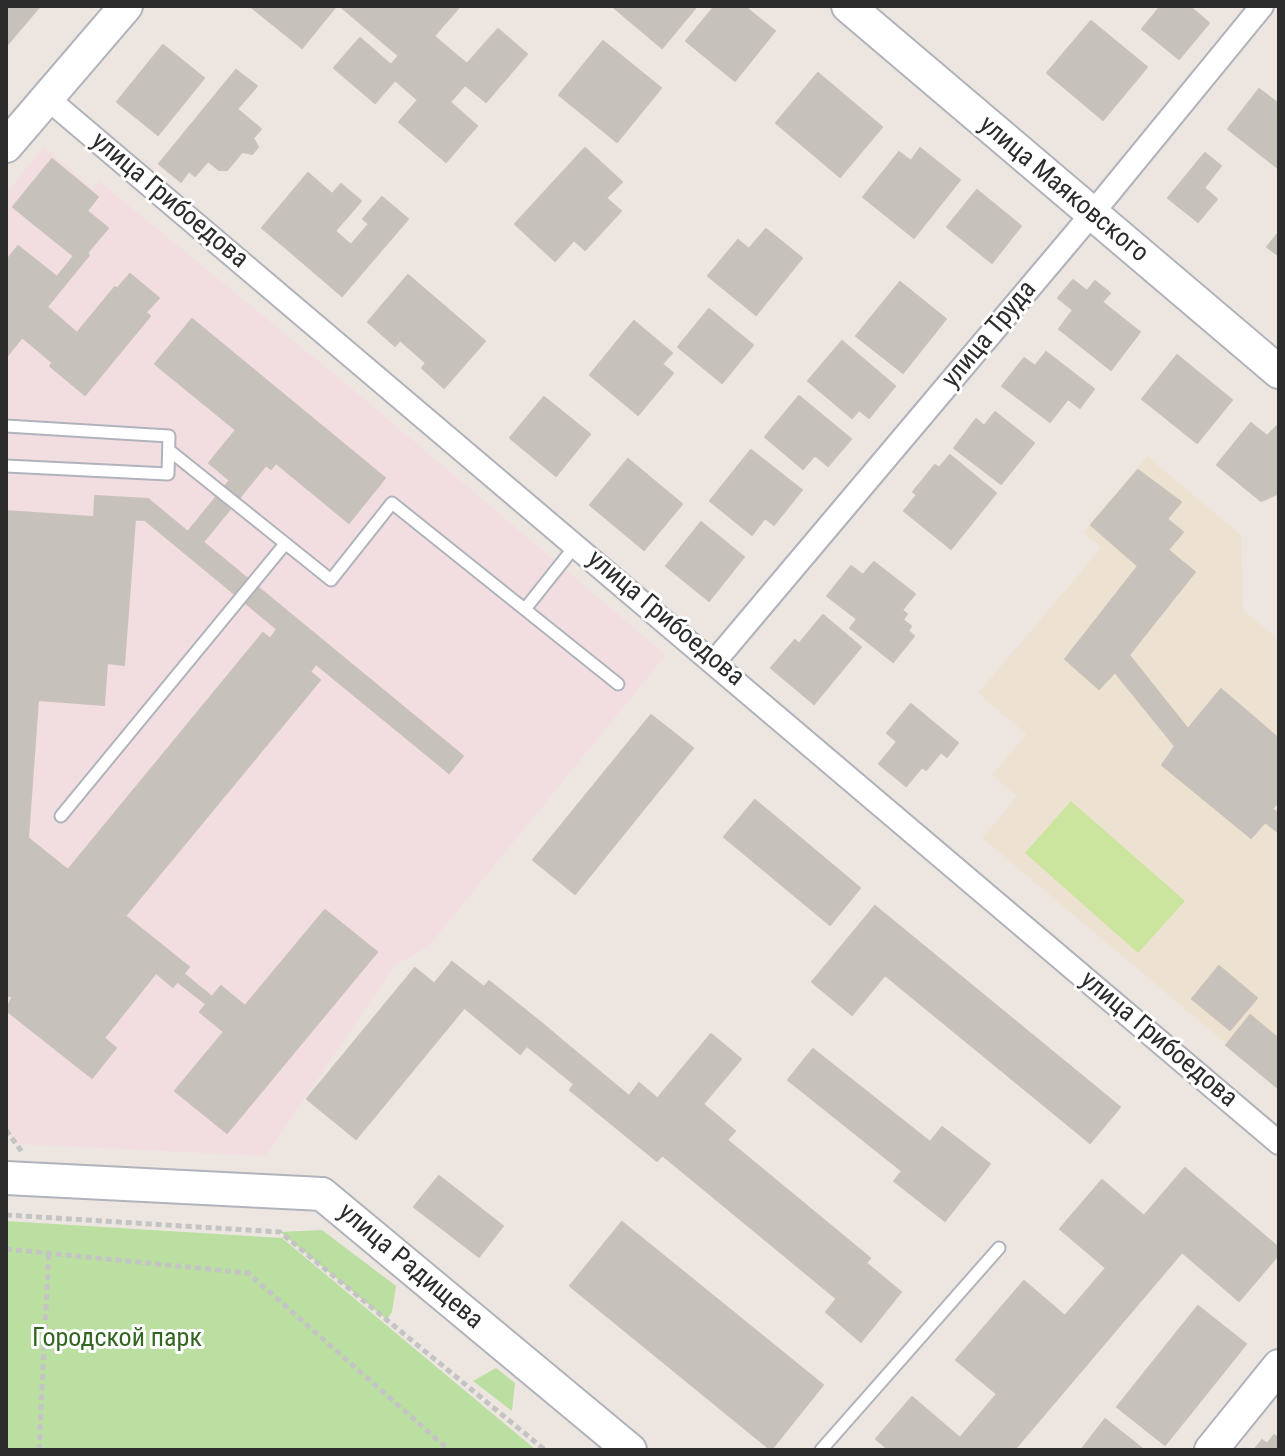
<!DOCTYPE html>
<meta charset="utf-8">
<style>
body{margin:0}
#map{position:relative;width:1285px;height:1456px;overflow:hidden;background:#ede6e0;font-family:"Roboto Condensed",sans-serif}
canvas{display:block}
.frame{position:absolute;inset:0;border:8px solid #2c2c2c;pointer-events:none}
</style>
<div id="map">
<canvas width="1285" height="1456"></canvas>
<div class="frame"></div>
</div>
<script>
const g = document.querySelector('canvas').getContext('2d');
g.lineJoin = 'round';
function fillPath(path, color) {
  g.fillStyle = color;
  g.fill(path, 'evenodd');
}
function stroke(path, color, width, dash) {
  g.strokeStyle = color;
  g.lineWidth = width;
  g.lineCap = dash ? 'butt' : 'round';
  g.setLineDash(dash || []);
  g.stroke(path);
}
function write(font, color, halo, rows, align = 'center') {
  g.font = font + ' "Roboto Condensed",sans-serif';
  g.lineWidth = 6;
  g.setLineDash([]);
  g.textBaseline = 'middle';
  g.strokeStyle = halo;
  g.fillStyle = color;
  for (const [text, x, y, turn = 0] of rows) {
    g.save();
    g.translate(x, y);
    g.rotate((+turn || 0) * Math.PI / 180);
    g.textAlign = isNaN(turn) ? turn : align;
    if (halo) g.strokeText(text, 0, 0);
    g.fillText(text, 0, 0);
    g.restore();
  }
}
fillPath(new Path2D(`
 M1147 456 1241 535 1243 610 1279 640V1088L982 838 1017 796 992 775 1026 734 978 693 1101 548 1083 532Z`), '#ede2d1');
fillPath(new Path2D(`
 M44 147 92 189 99 181 356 392 666 655 428 947 395 965 266 1156 16 1144 6 1130V193Z`), '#f2dee1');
fillPath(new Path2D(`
 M6 1221 282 1238 536 1450H6Z
 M322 1230 396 1286 392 1312 387 1320 280 1232Z
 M496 1368 515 1383 512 1411 473 1381Z`), '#badfa1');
fillPath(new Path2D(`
 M1071 801 1185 901 1138 953 1025 853Z`), '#cce59e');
const building = new Path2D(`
 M6 6H40L6 46Z
 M250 6H336L302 48Z
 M340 6H460L434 36 423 27 399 56Z
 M612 6H697L662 48Z
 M715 6H744L775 31 735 81 686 41Z
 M1161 6H1189L1209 23 1179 59 1142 29Z
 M1091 21 1147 67 1103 120 1047 73Z
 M423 27 467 64 498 29 527 54 486 102 465 85 450 102 477 126 446 162 399 122 418 100 395 80 375 103 334 68 360 38 391 65Z
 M603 41 661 88 617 142 559 95Z
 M163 45 204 78 158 135 117 102Z
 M236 70 257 86 237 109 261 129 253 138 258 147 252 154 242 152 227 170H219L208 161 195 176 189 171 181 182 159 164Z
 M818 73 882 127 840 177 776 123Z
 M1259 89 1279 104 1276 115 1279 117V169L1228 129Z
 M585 148 622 182 606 198 621 211 585 250 574 240 555 261 515 224Z
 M920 148 960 180 914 238 863 197 899 152 911 161Z
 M1205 153 1221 166 1204 188 1217 199 1198 222 1168 198Z
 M52 159 98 197 87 211 108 228 87 253 57 228 50 237 13 207Z
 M308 173 332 194 286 248 262 228Z
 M341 184 361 201 335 231 351 245 369 224 363 219 382 197 408 219 342 296 286 248Z
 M977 190 1021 226 992 263 947 227Z
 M57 228 89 255 6 357V261L18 246 57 277 74 256 50 237Z
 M766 229 802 258 756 315 708 276 738 240 749 249Z
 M1279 232V256L1267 247Z
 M130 274 159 298 146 312 117 289Z
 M408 275 485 341 444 388 422 368 426 363 400 340 395 346 368 322Z
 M1073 280 1087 291 1095 281 1110 293 1102 302 1140 332 1111 370 1059 329 1073 310 1058 298Z
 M900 282 946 319 903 373 856 336Z
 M115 287 150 316 85 395 50 366Z
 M47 307 77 333 53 363 22 337Z
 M709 309 753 345 722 383 678 347Z
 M192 319 385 478 349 523 276 463 271 469 266 465 244 492 209 463 236 430 155 364Z
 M634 321 672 353 662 364 673 373 638 415 590 375Z
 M842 341 895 386 869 418 859 410 852 418 808 381Z
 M1046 352 1094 389 1080 408 1068 399 1050 422 1002 386 1024 358 1035 366Z
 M1177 355 1232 400 1197 443 1142 399Z
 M799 396 851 439 828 466 815 455 803 469 765 437Z
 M544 397 590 434 556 476 510 438Z
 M995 412 1034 443 1001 484 954 448 976 419 984 426Z
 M1251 423 1267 436 1279 424V493L1261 501 1217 465Z
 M751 450 802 490 774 525 765 518 752 535 710 501Z
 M950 455 996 493 951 549 904 511 917 495 913 492 935 465 939 468Z
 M628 459 682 504 644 550 590 505Z
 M1138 470 1181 502 1167 519 1183 532 1168 550 1195 572 1129 655 1188 729 1221 689 1279 739V801L1272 809 1279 814V833L1265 822 1251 838 1162 765 1175 746 1115 672 1099 689 1065 659 1138 566 1091 525Z
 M230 480 244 492 203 542 463 756 449 773 316 664 310 672 270 639 277 629 145 520 94 518 95 496 148 499 188 532Z
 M6 511 135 520 124 665 107 663 104 705 38 700 28 838 189 967 173 987 156 973 104 1038 116 1048 92 1078 6 1010 13 996H6Z
 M701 522 744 557 709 601 666 566Z
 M874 562 915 594 902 610 907 614 903 620 911 626 908 631 914 636 893 662 850 628 857 619 827 596 851 566 863 575Z
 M823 615 861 647 814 704 771 668 795 640 799 644Z
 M263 633 320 680 125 916 68 870Z
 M911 704 958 743 947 757 941 752 926 770 922 767 906 786 879 764 897 742 887 733Z
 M651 715 693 748 575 894 533 860Z
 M755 800 860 888 830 925 724 837Z
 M875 906 1120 1107 1090 1143 885 975 852 1015 812 982Z
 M325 910 377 952 227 1133 175 1091 224 1032 200 1012 221 986 245 1006Z
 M452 962 484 987 466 1009 434 984Z
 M1219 966 1257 998 1230 1030 1192 999Z
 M415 968 464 1008 356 1139 307 1099Z
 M184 974 212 997 206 1004 178 982Z
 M489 981 544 1025 520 1054 466 1009Z
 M1250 1015 1279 1039V1089L1226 1045Z
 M544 1025 564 1042 547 1062 527 1046Z
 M711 1034 741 1059 703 1104 735 1131 727 1140 870 1258 837 1299 655 1149 671 1129 648 1110Z
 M564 1042 629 1096 639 1083 658 1099 648 1110 671 1129 655 1149 662 1155 657 1161 570 1090 574 1084 547 1062Z
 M813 1049 930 1142 942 1127 990 1164 945 1221 894 1181 902 1171 788 1080Z
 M1185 1168 1279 1248V1254L1239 1301 1182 1252 1014 1450H889L876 1439 912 1397 960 1438 997 1394 956 1360 1024 1281 1065 1316 1106 1268 1060 1229 1102 1180 1144 1216Z
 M439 1176 503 1226 479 1257 414 1207Z
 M622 1222 823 1385 771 1450 570 1286Z
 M866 1263 901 1292 861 1342 826 1312Z
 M1198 1306 1246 1344 1165 1445 1117 1407Z
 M1105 1419 1144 1450H1081Z
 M1274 1435 1279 1438V1450H1254L1262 1440 1267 1444Z`);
fillPath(building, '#c6c1bb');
stroke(building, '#c8c2ba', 2);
const lane = new Path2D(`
 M6 426 169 436 168 474 6 466
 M170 451 331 580 392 503 618 684
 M525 609 576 545
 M61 816 285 544
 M821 1450 999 1248`);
const street = new Path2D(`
 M47 98 1279 1143
 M715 661 1091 215 1262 6`);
const secondary = new Path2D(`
 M848 6 1279 372
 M6 146 126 6
 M6 1178 322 1194 630 1450
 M1211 1450 1279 1366`);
stroke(lane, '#b0b3bb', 15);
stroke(street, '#b0b3bb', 26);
stroke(secondary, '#b0b3bb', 36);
stroke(new Path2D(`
 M6 1130 22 1152
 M6 1215 280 1232 545 1450
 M6 1249 248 1273 449 1450
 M39 1450 49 1251`), '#c4c4c4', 5, [6, 4]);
stroke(lane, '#fff', 11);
stroke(street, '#fff', 22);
stroke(secondary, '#fff', 32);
write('26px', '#2c2c2c', '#fff', [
 ["улица Маяковского",1063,190,40],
 ["улица Грибоедова",169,201,40],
 ["улица Труда",990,335,-50],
 ["улица Грибоедова",665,619,40],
 ["улица Грибоедова",1158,1040,40],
 ["улица Радищева",410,1267,40]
]);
write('26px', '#346521', '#fff', [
 ["Городской парк",117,1339]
]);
</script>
